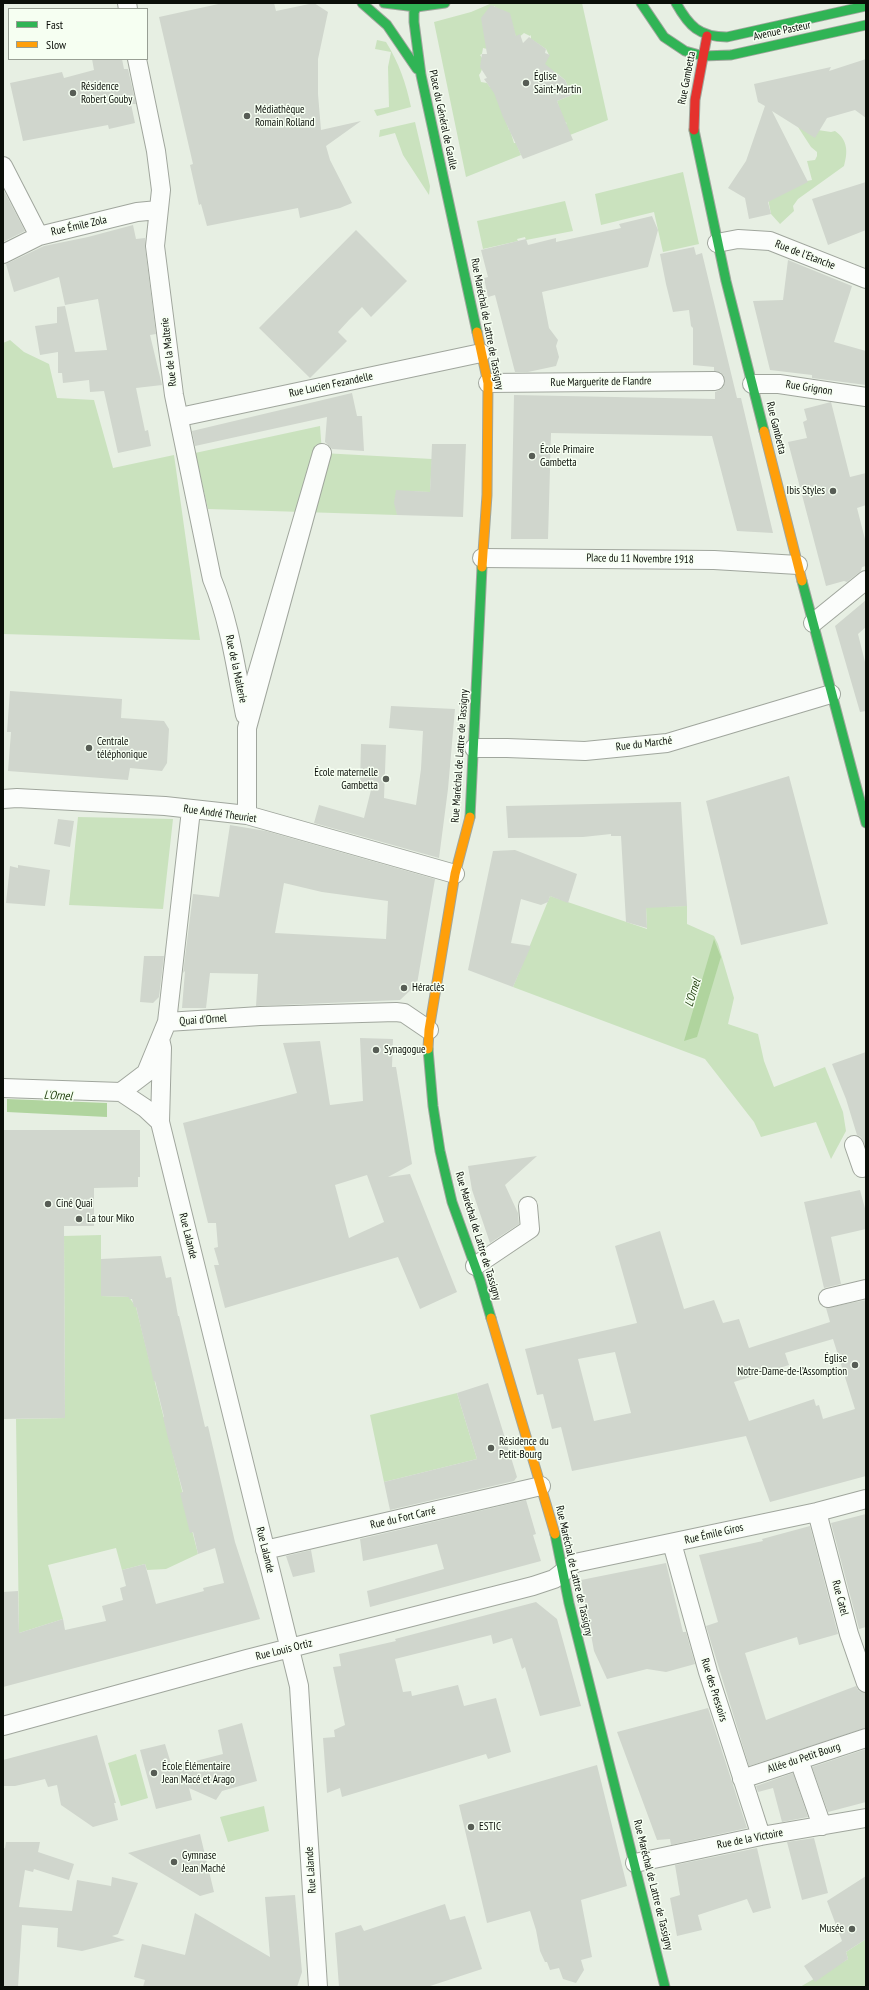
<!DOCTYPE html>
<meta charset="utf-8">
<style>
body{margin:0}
#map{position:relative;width:869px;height:1990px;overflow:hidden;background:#e7efe3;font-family:"PT Sans Narrow",sans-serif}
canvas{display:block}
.frame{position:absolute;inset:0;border:4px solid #0a0e08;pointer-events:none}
.legend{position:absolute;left:8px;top:8px;width:140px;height:52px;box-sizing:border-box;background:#f6fff2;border:1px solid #989f94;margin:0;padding:5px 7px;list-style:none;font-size:12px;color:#0a0e08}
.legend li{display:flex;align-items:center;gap:8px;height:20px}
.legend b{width:20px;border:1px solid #989f94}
</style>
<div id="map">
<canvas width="869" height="1990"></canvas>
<div class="frame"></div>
<ul class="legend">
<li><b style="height:5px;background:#30b455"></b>Fast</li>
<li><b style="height:5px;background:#ff9f0a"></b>Slow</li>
</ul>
</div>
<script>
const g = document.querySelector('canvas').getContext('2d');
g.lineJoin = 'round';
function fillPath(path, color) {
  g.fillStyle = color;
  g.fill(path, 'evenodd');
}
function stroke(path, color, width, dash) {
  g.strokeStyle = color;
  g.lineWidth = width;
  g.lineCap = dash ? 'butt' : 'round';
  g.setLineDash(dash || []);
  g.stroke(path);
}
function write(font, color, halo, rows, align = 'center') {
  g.font = font + ' "PT Sans Narrow",sans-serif';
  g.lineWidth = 3;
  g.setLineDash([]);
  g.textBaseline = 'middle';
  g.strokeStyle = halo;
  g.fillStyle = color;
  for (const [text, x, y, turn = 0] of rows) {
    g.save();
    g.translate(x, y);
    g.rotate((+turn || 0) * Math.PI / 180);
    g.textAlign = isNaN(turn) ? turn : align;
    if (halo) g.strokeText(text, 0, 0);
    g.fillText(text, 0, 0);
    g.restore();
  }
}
fillPath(new Path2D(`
 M492 3H582L608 120 570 135 565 124 567 123 564 122 557 101 572 95 565 80 558 74 548 78 544 62H546V59L549 55 546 49 531 39V35L530 36 524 33 517 39C513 27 504 13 494 6L482 24 484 25 487 49 483 48 482 54 480 55C485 60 483 70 479 75L481 82 487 83 490 87 493 86 509 130H510L514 143H516L521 155 466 177 434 22 471 12Z
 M377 40 386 42C399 63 406 83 411 107L377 116 374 110 389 107 388 67 391 52 375 49Z
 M415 122 430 186 429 195 403 155 395 133 379 137 380 130Z
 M798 127 831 132 835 131C848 140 848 152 844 166L798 199 793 206 794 211 780 224 771 214 766 189 812 180 807 161 815 160 817 156V152L811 147Z
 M683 172 699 244 663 252 654 212 601 225 595 194Z
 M565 201 573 231 526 240 525 237 517 239 518 241 483 249 477 221Z
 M10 340 24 352 49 364 57 398 94 400 113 468 174 455 200 640 3 634V343Z
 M320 426 322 453 432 459 430 492 396 491 397 515 208 509 195 453Z
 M78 817 173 819 163 909 69 905Z
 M550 896 647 929 646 907 687 906V924L714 936 718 944 734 998 728 1024 758 1034 764 1061 774 1087 825 1067 843 1112 846 1131 831 1159 816 1122 761 1137 754 1122 705 1059 513 987Z
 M101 1235V1296L129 1297 136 1307 198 1554 166 1569 147 1570 145 1564 122 1570 116 1548 48 1565 63 1619 19 1633 16 1419 65 1418 64 1236Z
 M457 1393 477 1459 384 1482 370 1415Z
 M136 1754 148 1798 121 1806 108 1763Z
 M264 1806 269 1831 228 1842 220 1817Z
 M866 1939V1987H800L848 1959 846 1952Z`), '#cae2be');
fillPath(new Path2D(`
 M714 939 721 957 720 960 697 1037 684 1041Z
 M7 1099 107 1103V1117L7 1112Z`), '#b0d49e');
fillPath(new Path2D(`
 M223 3H274L276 11 314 3 328 12 318 59V94L321 130 361 121 326 146 330 160 352 203 340 208 300 218 298 208 207 226 201 204 199 205 190 165 193 164 159 17Z
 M491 5 510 13 516 36 520 34 523 43 529 37 546 49 545 53 550 55 545 64 565 80 572 95 557 101 573 140 523 159 503 117 494 93 484 79 487 78 480 67 482 54H487L481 18Z
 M92 59H122L124 69H128L136 104H131L135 123 109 129 108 125 23 141 10 83 62 72 64 78 94 70Z
 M866 59V118L855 110 827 118 815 138 772 111 808 182 768 202 771 214 749 219 745 198 728 188 746 161 765 106 758 102 754 84 831 67 829 71Z
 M866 182V230L828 245 812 199Z
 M3 189 25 231 3 242Z
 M652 216 658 230 648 267 542 292 549 328 558 340 556 346 559 357 556 366 528 372H515L495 295 488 297 484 278 488 277 481 250 526 239 528 245 556 238V242L621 228 619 224Z
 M133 225 136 239 145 238V247L156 334 150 335 162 385 136 388 145 431 148 430 151 446 118 453 104 391 90 392 89 380 63 383 62 373H58V352L40 355 35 326 57 323V307L65 306 75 352 107 350 98 299 65 305 59 277 14 292 6 264 44 246 88 237Z
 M356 230 407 281 371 317 362 307 349 320 338 332 347 341 310 378 259 328Z
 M694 247 696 255 702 253 737 398H741L773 533 737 531 712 436 551 433 548 539H511L514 395 715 399V392L720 390 724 386 725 381 724 376 720 372 714 371V367L693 365V328L691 326 689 310 673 312 666 284 660 254Z
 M788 260 852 286 834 342 866 351V385L812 378V375L770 370 753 301 783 300Z
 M352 393 357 416H362L364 451 332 449 325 442 327 417 195 446 192 431Z
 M831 402 850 477 866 473V505L857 508 866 543V566L862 567 861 571 847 582 844 581 826 586 788 442 807 438 803 422 807 420 804 409Z
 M432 444H466L463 517 397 515 394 503 396 490 430 492Z
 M866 600V627L858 634 866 666V711L860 712 835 626Z
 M10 691 122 699 121 718 164 721 169 729 167 763 162 771 130 768 128 780 8 771 11 732H7Z
 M391 706 455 709 448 789 439 858 314 823 319 805 364 818 373 782H360L361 744 386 745 384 798 416 805 421 769 423 731 389 728Z
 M789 776 828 924 741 945 706 801Z
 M681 802 687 906 646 908 647 928 626 922 621 836H611V834L583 837 508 838 506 806Z
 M58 819 74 821 70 847 54 844Z
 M230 825 266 831 435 879 417 984 400 1000 256 1006 258 974 210 973 206 1008H182L185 971 183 973 193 894 219 897ZM284 883 322 892 388 901 386 939 275 933Z
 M515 850 577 874 568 903 550 896 548 902 541 905 521 899 511 943 531 946 513 987 468 970 493 851Z
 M18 865 50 870 45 906 6 903 10 866 18 868Z
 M144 956H164L159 997 153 1003 140 1002Z
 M360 1038 393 1039 392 1067H396L412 1164 388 1177 410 1174 457 1292 420 1309 398 1257 225 1308 214 1265H219L214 1248 218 1247 216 1223H208L183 1123 297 1093 283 1043 320 1041 330 1105 363 1101ZM367 1175 384 1222 349 1238 335 1185Z
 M866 1052V1148L861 1137 857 1135 846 1099 832 1064Z
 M3 1130H140V1177H138V1187L94 1188V1226H64L65 1418 3 1419Z
 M537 1156 505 1185 518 1213 519 1224 490 1243 472 1190 468 1166Z
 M860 1190 866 1212V1229L831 1237 841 1284 824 1288 804 1202Z
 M660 1231 684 1309 714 1300 723 1323 739 1319 749 1348 830 1322 826 1308 866 1300V1476L770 1502 746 1436 572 1471 561 1427 552 1429 543 1394 537 1395 525 1349 637 1323 615 1246ZM833 1339 855 1409 823 1419 819 1405 816 1406 814 1399 749 1421 734 1382 789 1365 785 1353ZM615 1352 631 1413 594 1421 578 1359Z
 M161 1256 166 1278 171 1277 178 1316H179L205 1427 208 1426 235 1542 260 1619 3 1687V1592L18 1591 19 1633 63 1619 65 1630 106 1621 102 1606 123 1600 120 1588 126 1586 122 1570 145 1564 156 1604 204 1591 203 1588 224 1583 215 1548 198 1554 193 1532 190 1533 180 1493 183 1492 168 1438 163 1417H164L155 1381 154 1382 136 1307H134L132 1299H129V1297L101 1296V1259Z
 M488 1383 517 1477 514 1481 390 1510 384 1482 477 1459 457 1393Z
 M526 1500 536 1534 533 1535 541 1561 370 1607 367 1591 444 1569 437 1544 363 1561 360 1539Z
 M866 1514V1627L859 1629 831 1523Z
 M810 1526 838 1634 799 1645 797 1637 745 1653 766 1720 856 1686 859 1691 866 1693V1728L749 1766 706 1626 718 1622 699 1555 763 1541 762 1539Z
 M311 1550 315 1572 293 1577 286 1556Z
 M666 1563 683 1632H686L695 1664 666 1672 647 1669 607 1679 594 1651 581 1580Z
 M536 1602 557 1619 581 1706 540 1716 525 1667 522 1669 512 1638 493 1644 491 1635 395 1659 403 1692 411 1691 412 1696 458 1685 464 1706 496 1698 511 1752 488 1759 486 1754 342 1797 340 1788 327 1793 323 1738 335 1737 334 1730 345 1725 333 1667 341 1666 339 1654 396 1641 395 1639Z
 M708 1708 747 1828 671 1845 670 1839 657 1840 617 1732Z
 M242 1723 257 1781 222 1791 216 1800 189 1788 192 1800 156 1809 140 1750 165 1744 172 1767 223 1754 218 1730Z
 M97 1735 116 1803H114L118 1820 93 1827 61 1805 57 1785 48 1787 45 1779 15 1786H3V1760Z
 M866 1749V1802L828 1812 812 1767Z
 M597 1765 627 1886 581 1900 592 1957 581 1960 584 1970 576 1983 563 1979 559 1968 550 1970 547 1962H545L540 1951 536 1930 530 1911 487 1923 459 1805Z
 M793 1773 808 1817 782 1822 773 1788 758 1792 756 1786Z
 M200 1834 214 1892 200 1896 128 1853Z
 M814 1838 828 1893 802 1900 787 1842Z
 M6 1842H40L38 1852 74 1864 69 1880 34 1869 33 1872 25 1870 19 1907 72 1911 77 1880 111 1886 112 1877 138 1883 118 1934 112 1936 125 1940 82 1951 57 1947 58 1928 22 1925 18 1987H3V1849L5 1848Z
 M757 1848 771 1908 753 1913 747 1899 698 1915 702 1930 677 1936 670 1898 680 1895 675 1865Z
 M866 1876V1939L846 1952 848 1959 815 1982 804 1966 842 1941 827 1901Z
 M295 1895 302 1972 297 1987H143L145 1980 134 1977 142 1944 185 1955 195 1913 270 1957 265 1897Z
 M445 1904 450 1920 465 1916 482 1969 427 1987H339L335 1933 361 1925 364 1931Z`), '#d0d6cd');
const street = new Path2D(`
 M127 3 128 9
 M137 59 156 151 161 190 155 246 174 395 212 579C230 622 236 670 245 715L322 453 247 728V815
 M3 166 39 236
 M717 243 738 239 770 241 866 279
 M3 254 39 236 137 212 158 210
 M488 383 715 381
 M752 384H779L866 397
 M180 417 481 353
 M482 558 714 560 798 565
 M813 623 866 580
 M474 748H507L585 751 667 743 831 694
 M3 799 17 798 165 806 247 815 455 874
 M167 1022 191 810
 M160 1039 162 1048 160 1122 299 1686 318 1987
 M3 1088 121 1092 146 1073 167 1022 260 1016 396 1012 404 1013 429 1030
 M121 1092 145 1108 160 1122
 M854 1145 862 1168 866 1167
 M475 1266 530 1229 528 1206
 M828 1298 866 1289
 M817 1512 849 1634 866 1683
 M672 1543 708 1672 761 1836
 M265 1550 541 1486
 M3 1726 247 1659 533 1586 554 1579 575 1563 817 1512 866 1499
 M799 1760 822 1826
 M742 1779 866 1738
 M635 1863 761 1836 866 1818`);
const fast = new Path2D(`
 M362 3 387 25 417 69
 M384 3 416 7 445 3
 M419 3 414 12V22L421 75 477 332
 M641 3 664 37 685 51 703 56 731 55 866 25
 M676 3C689 26 699 37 727 37L866 6
 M694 130 726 281 764 431
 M802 581 866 823
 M470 817 482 567
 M428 1049 433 1106 440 1151 452 1202 480 1280 491 1318
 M555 1534 569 1603 665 1987`);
const slow = new Path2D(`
 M477 332 488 383 487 495 482 567
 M764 431 802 581
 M428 1049 429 1030 455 874 470 817
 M491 1318 555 1534`);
const jam = new Path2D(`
 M694 130 695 100 707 36`);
stroke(street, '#a0a69d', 20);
stroke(fast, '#a0a69d', 11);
stroke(slow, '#a0a69d', 11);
stroke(jam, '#a0a69d', 11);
stroke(street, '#fbfdfb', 18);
stroke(fast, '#30b455', 9);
stroke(slow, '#ff9f0a', 9);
stroke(jam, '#e5322d', 9);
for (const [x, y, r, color] of [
 [526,83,4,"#575d55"],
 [73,93,4,"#575d55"],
 [247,116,4,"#575d55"],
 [532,456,4,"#575d55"],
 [833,491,4,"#575d55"],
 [89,748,4,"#575d55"],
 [386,779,4,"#575d55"],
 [404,988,4,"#575d55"],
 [376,1050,4,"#575d55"],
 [48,1204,4,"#575d55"],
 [79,1219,4,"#575d55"],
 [855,1365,4,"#575d55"],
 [491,1448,4,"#575d55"],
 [154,1773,4,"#575d55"],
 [471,1827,4,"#575d55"],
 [174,1862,4,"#575d55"],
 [852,1929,4,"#575d55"]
]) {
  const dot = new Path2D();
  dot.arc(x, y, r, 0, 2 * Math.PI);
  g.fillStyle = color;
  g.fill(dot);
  stroke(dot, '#f6fff2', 1.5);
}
write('11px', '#0a0e08', '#f6fff2', [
 ["Avenue Pasteur",782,31,-12],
 ["Rue Gambetta",687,78,-79],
 ["Place du Général de Gaulle",443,120,78],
 ["Rue Émile Zola",79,226,-13],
 ["Rue de l'Etanche",805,255,21],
 ["Rue Maréchal de Lattre de Tassigny",487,324,79],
 ["Rue de la Malterie",169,352,-97],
 ["Rue Marguerite de Flandre",601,382,-1],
 ["Rue Lucien Fezandelle",331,385,-12],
 ["Rue Grignon",809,388,9],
 ["Rue Gambetta",776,428,76],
 ["Place du 11 Novembre 1918",640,559,1],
 ["Rue de la Malterie",236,669,78],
 ["Rue du Marché",644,744,-7],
 ["Rue Maréchal de Lattre de Tassigny",460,756,-86],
 ["Rue André Theuriet",220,814,8],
 ["Quai d'Ornel",203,1020,-4],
 ["Rue Lalande",188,1236,76],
 ["Rue Maréchal de Lattre de Tassigny",478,1236,73],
 ["Rue du Fort Carré",403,1518,-13],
 ["Rue Émile Giros",714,1534,-13],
 ["Rue Lalande",265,1550,76],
 ["Rue Maréchal de Lattre de Tassigny",574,1571,77],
 ["Rue Catel",840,1598,75],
 ["Rue Louis Ortiz",284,1650,-14],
 ["Rue des Pressoirs",714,1690,73],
 ["Allée du Petit Bourg",804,1758,-18],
 ["Rue de la Victoire",750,1839,-11],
 ["Rue Lalande",311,1870,-94],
 ["Rue Maréchal de Lattre de Tassigny",653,1885,76]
]);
write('11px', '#0a0e08', '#f6fff2', [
 ["Église",534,77],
 ["Saint-Martin",534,90],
 ["Résidence",81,87],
 ["Robert Gouby",81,100],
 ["Médiathèque",255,110],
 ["Romain Rolland",255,123],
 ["École Primaire",540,450],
 ["Gambetta",540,463],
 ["Ibis Styles",825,491,"right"],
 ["Centrale",97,742],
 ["téléphonique",97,755],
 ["École maternelle",378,773,"right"],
 ["Gambetta",378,786,"right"],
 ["Héraclès",412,988],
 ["Synagogue",384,1050],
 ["Ciné Quai",56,1204],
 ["La tour Miko",87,1219],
 ["Église",847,1359,"right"],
 ["Notre-Dame-de-l’Assomption",847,1372,"right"],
 ["Résidence du",499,1442],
 ["Petit-Bourg",499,1455],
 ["École Élémentaire",162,1767],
 ["Jean Macé et Arago",162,1780],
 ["ESTIC",479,1827],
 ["Gymnase",182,1856],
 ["Jean Maché",182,1869],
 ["Musée",844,1929,"right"]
], 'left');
write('italic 12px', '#264414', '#f6fff2', [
 ["L'Ornel",693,993,-73],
 ["L'Ornel",58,1096,3]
]);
</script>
